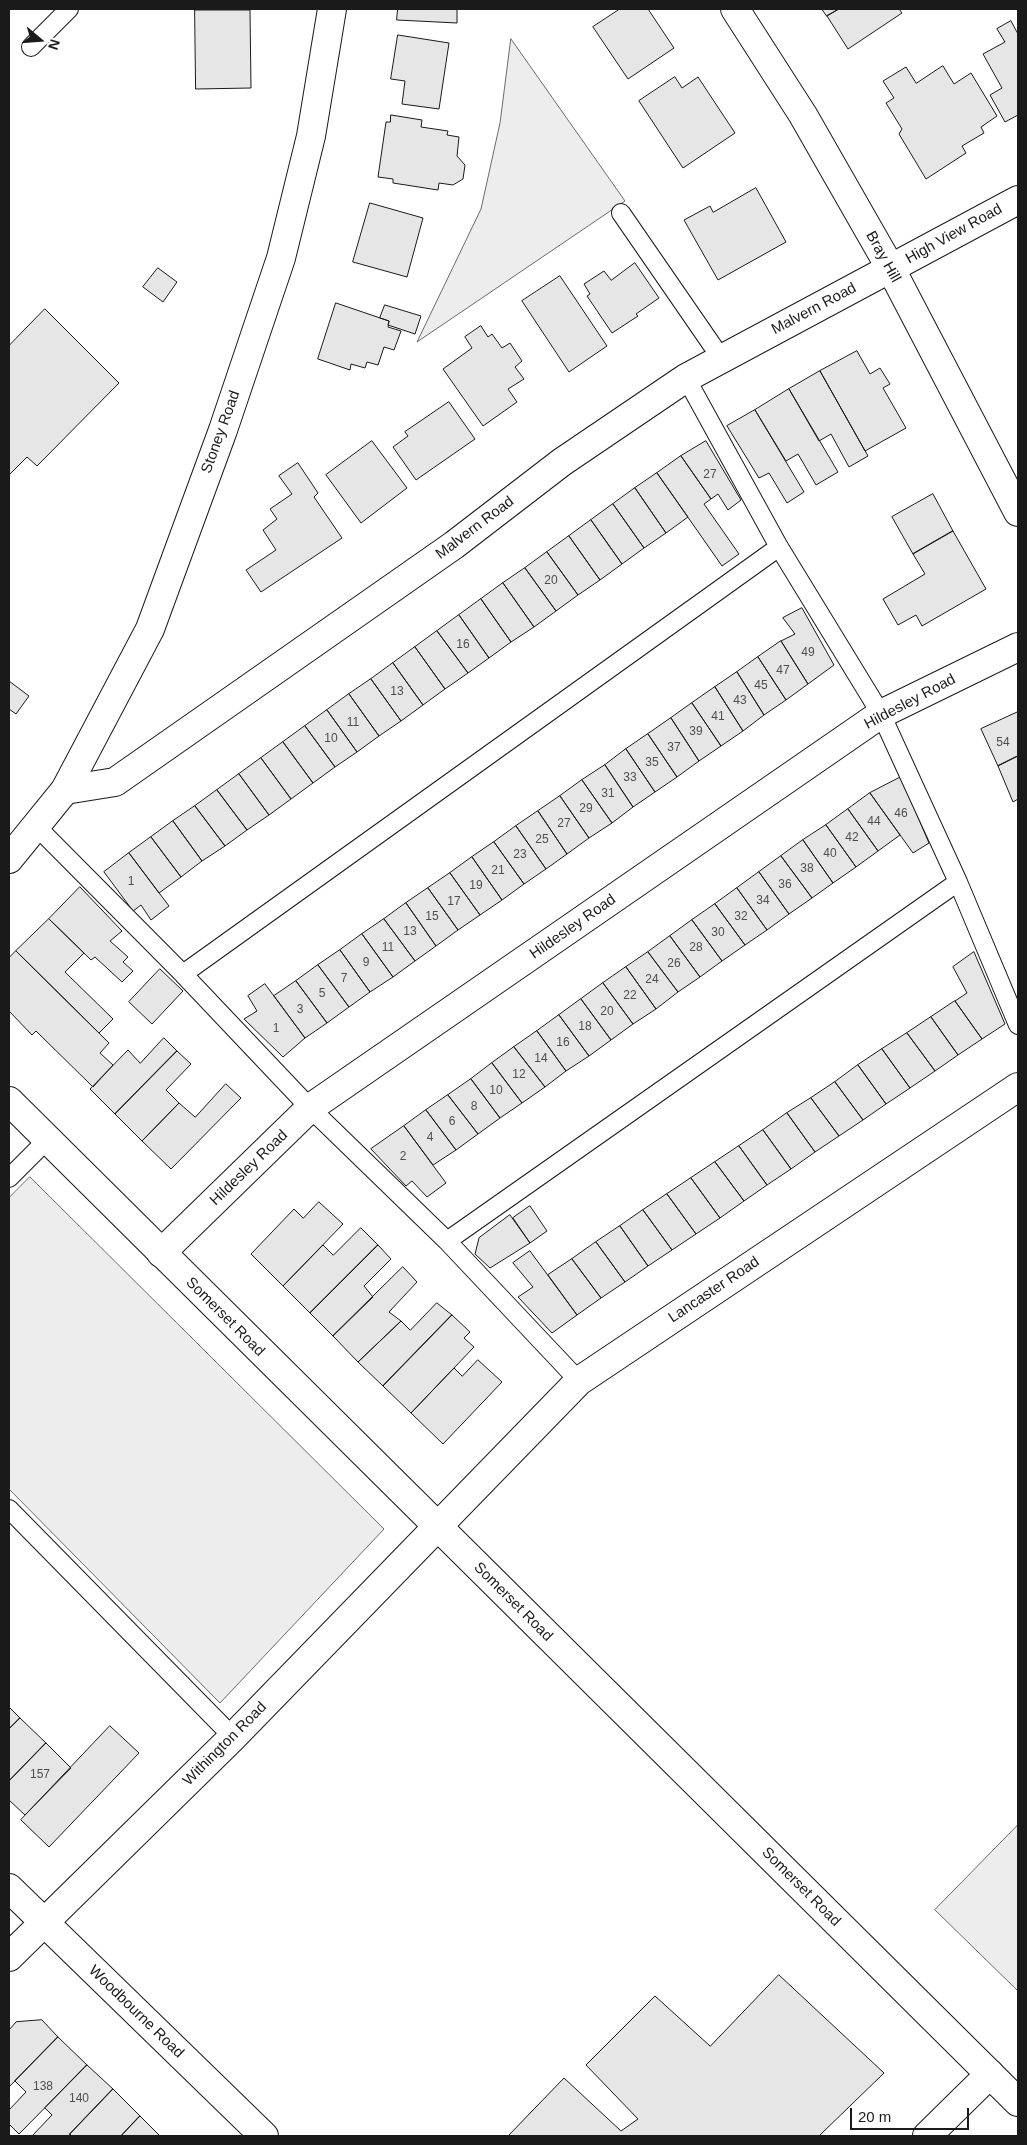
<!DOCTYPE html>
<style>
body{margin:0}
#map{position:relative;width:1027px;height:2145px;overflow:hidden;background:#fff;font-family:Helvetica,sans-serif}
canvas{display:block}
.frame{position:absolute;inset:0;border:10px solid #1a1a1a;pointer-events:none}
.north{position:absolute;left:15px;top:15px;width:50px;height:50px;-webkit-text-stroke:4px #fff;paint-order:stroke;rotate:108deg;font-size:14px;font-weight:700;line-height:20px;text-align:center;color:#1a1a1a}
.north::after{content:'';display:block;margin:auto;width:18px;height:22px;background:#1a1a1a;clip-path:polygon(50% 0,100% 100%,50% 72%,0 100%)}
.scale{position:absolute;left:850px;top:2108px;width:119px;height:22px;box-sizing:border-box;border:2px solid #1a1a1a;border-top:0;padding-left:6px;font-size:15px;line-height:18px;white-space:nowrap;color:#1a1a1a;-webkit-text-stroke:4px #fff;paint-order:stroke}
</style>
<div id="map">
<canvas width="1027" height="2145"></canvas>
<div class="frame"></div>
<div class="north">N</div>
<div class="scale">20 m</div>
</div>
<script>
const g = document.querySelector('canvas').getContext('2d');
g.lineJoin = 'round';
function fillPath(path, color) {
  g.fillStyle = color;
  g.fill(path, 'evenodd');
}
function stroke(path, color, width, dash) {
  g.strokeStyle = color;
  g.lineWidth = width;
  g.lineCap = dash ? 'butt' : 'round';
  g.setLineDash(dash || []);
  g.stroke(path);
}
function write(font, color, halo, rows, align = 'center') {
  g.font = font + ' Helvetica,sans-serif';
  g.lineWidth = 4;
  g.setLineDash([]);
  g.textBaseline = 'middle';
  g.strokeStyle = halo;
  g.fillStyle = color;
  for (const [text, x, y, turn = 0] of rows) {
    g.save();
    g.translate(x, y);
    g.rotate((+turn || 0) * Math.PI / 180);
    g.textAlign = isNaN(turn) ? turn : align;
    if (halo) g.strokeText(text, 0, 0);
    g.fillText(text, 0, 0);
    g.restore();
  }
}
const green = new Path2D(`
 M511 39 625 201 417 342 481 209 500 123Z
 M30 1177 384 1529 220 1703 9 1489V1198Z
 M1018 1825V1991L935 1910Z`);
fillPath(green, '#ededed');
stroke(green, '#6a6a6a', 1);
const building = new Path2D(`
 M398 9H457V23L397 20Z
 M620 9H648L674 48 628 79 593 27Z
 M822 9H839L827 16Z
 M839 9H899L902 13 848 49 827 16Z
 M195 10H250L251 88 196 89Z
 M1011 21 1018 34V115L1005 122 990 95 1002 88 983 54 1005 42 997 29Z
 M398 35 449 43 439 109 402 104 405 81 391 79Z
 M943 66 954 84 971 73 997 116 981 127 984 133 962 146 966 153 926 179 899 134 902 129 886 103 894 98 883 81 906 67 916 83Z
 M675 77 682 88 698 77 735 133 683 168 639 101Z
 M391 115 422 120 421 127 448 131 447 135 459 137 457 156 465 165 463 179 453 185 439 183 438 190 393 183V179L378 177 386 122H390Z
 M756 188 786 242 718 280 684 220 710 206 713 212Z
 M370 203 423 218 407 277 353 262Z
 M635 263 659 298 636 314 638 316 612 333 587 296 590 294 584 284 604 271 611 280Z
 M158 268 177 282 163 302 143 287Z
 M560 276 607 346 569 372 522 301Z
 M336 303 389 321 388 327 401 331 394 350 384 347 378 365 367 362 365 368 351 364 350 370 318 359Z
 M385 305 421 316 415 334 388 325 389 321 380 318Z
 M45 309 119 383 37 466 27 457 9 475V346Z
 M481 326 488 337 492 334 502 348 510 343 522 361 515 367 524 379 508 389 517 402 483 426 443 369 472 348 465 337Z
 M857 351 870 374 880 368 890 384 883 388 906 428 865 451 820 371Z
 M820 371 868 456 849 467 831 434 819 441 789 389Z
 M789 389 838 472 816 485 798 454 786 461 755 410Z
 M449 402 475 439 416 480 393 447 408 436 405 432Z
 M755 410 804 492 787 503 769 473 759 478 727 426Z
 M372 441 407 488 361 523 326 475Z
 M706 441 741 500 728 510 718 494 711 499 681 456Z
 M681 456 711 499 704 504 739 554 722 566 657 473Z
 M298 463 318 493 314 497 342 538 261 592 246 570 276 550 263 530 277 519 270 509 292 494 279 476Z
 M657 473 688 517 666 533 635 488Z
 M635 488 666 533 644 548 613 504Z
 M933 494 953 531 913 554 892 517Z
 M613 504 644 548 622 564 591 520Z
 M591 520 622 564 600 580 569 536Z
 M953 531 986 589 922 626 916 615 898 625 883 599 925 574 913 554Z
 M569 536 600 580 578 595 547 552Z
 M547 552 578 595 556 611 525 568Z
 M525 568 556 611 534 627 503 583Z
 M503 583 534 627 511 642 481 599Z
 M481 599 511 642 489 658 459 615Z
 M802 608 834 665 808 684 781 641 795 634 783 618Z
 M459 615 489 658 468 673 437 631Z
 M437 631 468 673 445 689 415 647Z
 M781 641 808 684 786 700 758 657Z
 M415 647 445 689 423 705 393 663Z
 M758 657 786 700 764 715 737 672Z
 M393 663 423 705 401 721 371 679Z
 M737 672 764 715 743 731 715 687Z
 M371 679 401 721 379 736 349 694Z
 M9 681 29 696 16 714 9 709Z
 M715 687 743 731 721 746 692 703Z
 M349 694 379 736 357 752 327 710Z
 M692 703 721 746 699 761 671 718Z
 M327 710 357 752 335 767 305 726Z
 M1018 712V756L998 766 981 729Z
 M671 718 699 761 677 777 648 734Z
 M305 726 335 767 313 783 283 742Z
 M648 734 677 777 655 792 626 749Z
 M283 742 313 783 291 799 261 758Z
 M626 749 655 792 633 807 605 765Z
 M1018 756V799L1013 802 998 766Z
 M261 758 291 799 269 815 239 774Z
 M605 765 633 807 612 823 582 780Z
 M239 774 269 815 247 830 217 790Z
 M901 777 929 843 913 853 870 793Z
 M582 780 612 823 589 838 560 796Z
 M217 790 247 830 225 846 195 806Z
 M870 793 900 835 878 851 848 809Z
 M560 796 589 838 567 854 538 811Z
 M195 806 225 846 202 861 173 821Z
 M848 809 878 851 856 867 826 825Z
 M538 811 567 854 546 869 516 826Z
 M173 821 202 861 181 877 151 837Z
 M826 825 856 867 833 883 803 840Z
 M516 826 546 869 524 884 494 842Z
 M151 837 181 877 159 893 129 853Z
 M803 840 833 883 812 898 781 856Z
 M494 842 524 884 502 900 472 857Z
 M129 853 169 906 151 920 141 905 133 911 104 872Z
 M781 856 812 898 789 914 759 872Z
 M472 857 502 900 480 915 450 873Z
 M759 872 789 914 767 930 737 888Z
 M450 873 480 915 458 930 428 888Z
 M80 887 122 931 110 941 128 957 123 962 133 971 122 982 95 957 91 960 49 919Z
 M428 888 458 930 436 946 406 903Z
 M737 888 767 930 745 945 715 904Z
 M406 903 436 946 415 961 384 919Z
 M715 904 745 945 722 961 692 920Z
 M49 919 84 953 65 972 113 1019 99 1033 16 951Z
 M384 919 415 961 393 977 362 934Z
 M692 920 722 961 700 977 670 936Z
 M362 934 393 977 370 992 340 950Z
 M670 936 700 977 678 992 648 952Z
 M340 950 370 992 349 1007 318 965Z
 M16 951 109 1043 100 1053 113 1065 93 1087 36 1031 32 1035 9 1011V958Z
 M648 952 678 992 656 1009 626 967Z
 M974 952 1005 1024 982 1039 955 1001 967 993 953 967Z
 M318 965 349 1007 327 1023 296 981Z
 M626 967 656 1009 633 1024 603 983Z
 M160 969 183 991 152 1024 129 1002Z
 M296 981 327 1023 305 1038 274 996Z
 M603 983 633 1024 611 1040 581 999Z
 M265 984 305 1038 283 1057 244 1019 257 1011 248 996Z
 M581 999 611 1040 589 1056 559 1015Z
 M955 1001 982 1039 958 1055 931 1017Z
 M559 1015 589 1056 566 1071 537 1031Z
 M931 1017 958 1055 935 1071 907 1033Z
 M537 1031 566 1071 545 1087 514 1047Z
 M907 1033 935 1071 910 1088 882 1049Z
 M164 1038 177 1051 115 1114 90 1089 128 1050 140 1063Z
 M514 1047 545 1087 522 1103 492 1063Z
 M882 1049 910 1088 886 1104 858 1065Z
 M177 1051 191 1064 166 1090 179 1103 142 1141 115 1114Z
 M492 1063 522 1103 500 1118 471 1079Z
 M858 1065 886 1104 863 1120 835 1082Z
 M471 1079 500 1118 478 1134 448 1095Z
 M835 1082 863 1120 839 1136 811 1098Z
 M226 1084 241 1098 171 1169 142 1141 179 1103 195 1117Z
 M448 1095 478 1134 456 1150 426 1110Z
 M811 1098 839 1136 815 1152 787 1113Z
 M426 1110 456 1150 433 1165 404 1126Z
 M787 1113 815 1152 791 1169 763 1130Z
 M404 1126 446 1183 427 1197 412 1181 406 1186 371 1149Z
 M763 1130 791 1169 767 1185 739 1146Z
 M739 1146 767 1185 744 1201 715 1162Z
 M715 1162 744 1201 720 1218 691 1178Z
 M691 1178 720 1218 696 1234 667 1194Z
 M667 1194 696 1234 672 1250 643 1210Z
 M319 1202 343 1224 283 1286 251 1254 294 1209 303 1218Z
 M530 1206 547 1231 530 1243 513 1218Z
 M643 1210 672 1250 648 1266 620 1226Z
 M510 1215 530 1243 490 1268 475 1254 479 1238Z
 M620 1226 648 1266 625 1282 596 1242Z
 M361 1228 378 1245 310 1313 283 1286 323 1245 333 1255Z
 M596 1242 625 1282 601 1298 572 1259Z
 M378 1245 391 1259 364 1286 373 1297 333 1336 310 1313Z
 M530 1251 577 1315 552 1333 518 1297 533 1287 513 1263Z
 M572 1259 601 1298 577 1315 548 1275Z
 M403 1267 417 1282 389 1312 401 1321 358 1362 333 1336Z
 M437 1303 452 1315 383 1386 358 1362 401 1321 410 1330Z
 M452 1315 470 1332 464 1338 474 1347 411 1413 383 1386Z
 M478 1360 502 1382 443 1444 411 1413 454 1368 462 1376Z
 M9 1707 20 1718 9 1729Z
 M20 1718 46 1743 9 1781V1729Z
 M110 1726 139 1753 49 1847 21 1820Z
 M46 1743 71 1768 25 1815 9 1800V1781Z
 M779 1975 884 2073 819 2136H508L564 2078 621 2131 638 2119 586 2065 655 1996 710 2046Z
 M42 2020 58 2037 9 2087V2030L16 2022Z
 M58 2037 87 2065 19 2134 9 2124V2110L26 2092 15 2081Z
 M87 2065 113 2089 68 2136H32L52 2115 45 2108Z
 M113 2089 140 2116 121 2136H72L70 2134Z
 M140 2116 160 2136H121Z`);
fillPath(building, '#e6e6e6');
stroke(building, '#1a1a1a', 1);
const service = new Path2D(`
 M31 47 69 9
 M621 213 721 358
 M686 378 779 547 881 714 958 882 1018 1025
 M37 827 183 974 310 1108 447 1241 579 1381
 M183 974 779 547
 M9 1178 48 1139
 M447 1241 958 882
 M9 1509 233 1737`);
const minor = new Path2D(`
 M65 790 115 782 454 545 562 462 686 378 1018 200
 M161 1253 310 1108 881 714 1018 647
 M9 1957 233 1737 579 1381 1018 1087
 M927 2136 990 2074`);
const tertiary = new Path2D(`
 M9 859 65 790 150 629 223 430 281 258 311 136 332 9`);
const secondary = new Path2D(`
 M9 1101 1018 2102`);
const primary = new Path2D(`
 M9 1888 264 2136`);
const trunk = new Path2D(`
 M735 9 803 115 891 269 1018 512`);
stroke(service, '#1a1a1a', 20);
stroke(minor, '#1a1a1a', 30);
stroke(tertiary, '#1a1a1a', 30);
stroke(secondary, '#1a1a1a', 30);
stroke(primary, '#1a1a1a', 30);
stroke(trunk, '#1a1a1a', 30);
stroke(service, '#fff', 18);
stroke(minor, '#fff', 28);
stroke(tertiary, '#fff', 28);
stroke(secondary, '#fff', 28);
stroke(primary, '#fff', 28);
stroke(trunk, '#fff', 28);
write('12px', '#4d4d4d', null, [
 ["27",710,475],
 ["20",551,581],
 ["16",463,645],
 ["49",808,653],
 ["47",783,671],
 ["45",761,686],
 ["13",397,692],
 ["43",740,701],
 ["41",718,717],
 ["11",353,723],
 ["39",696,732],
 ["10",331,739],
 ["54",1003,743],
 ["37",674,748],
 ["35",652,763],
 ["33",630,778],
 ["31",608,794],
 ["29",586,809],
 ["46",901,814],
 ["44",874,822],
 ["27",564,824],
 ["42",852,838],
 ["25",542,840],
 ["40",830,854],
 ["23",520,855],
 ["38",807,869],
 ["21",498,871],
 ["1",131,882],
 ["36",785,885],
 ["19",476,886],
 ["34",763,901],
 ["17",454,902],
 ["15",432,917],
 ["32",741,917],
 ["13",410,932],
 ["30",718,933],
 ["11",388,948],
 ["28",696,948],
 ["9",366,963],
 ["26",674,964],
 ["7",344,979],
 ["24",652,980],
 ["5",322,994],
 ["22",630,996],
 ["3",300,1010],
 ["20",607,1012],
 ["18",585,1027],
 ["1",276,1029],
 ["16",563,1043],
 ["14",541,1059],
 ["12",519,1075],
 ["10",496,1091],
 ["8",474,1107],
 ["6",452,1122],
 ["4",430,1138],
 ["2",403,1157],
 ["157",40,1775],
 ["138",43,2087],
 ["140",79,2099]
]);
write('15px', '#1a1a1a', '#fff', [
 ["High View Road",954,234,-29],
 ["Bray Hill",883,257,61],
 ["Malvern Road",814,309,-28],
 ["Stoney Road",221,432,-70],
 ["Malvern Road",475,528,-37],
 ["Hildesley Road",910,702,-28],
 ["Hildesley Road",573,927,-35],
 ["Hildesley Road",249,1168,-44],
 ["Lancaster Road",714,1290,-34],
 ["Somerset Road",225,1317,45],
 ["Somerset Road",513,1602,45],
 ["Withington Road",225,1744,-45],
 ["Somerset Road",801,1887,45],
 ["Woodbourne Road",136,2012,44]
]);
</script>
